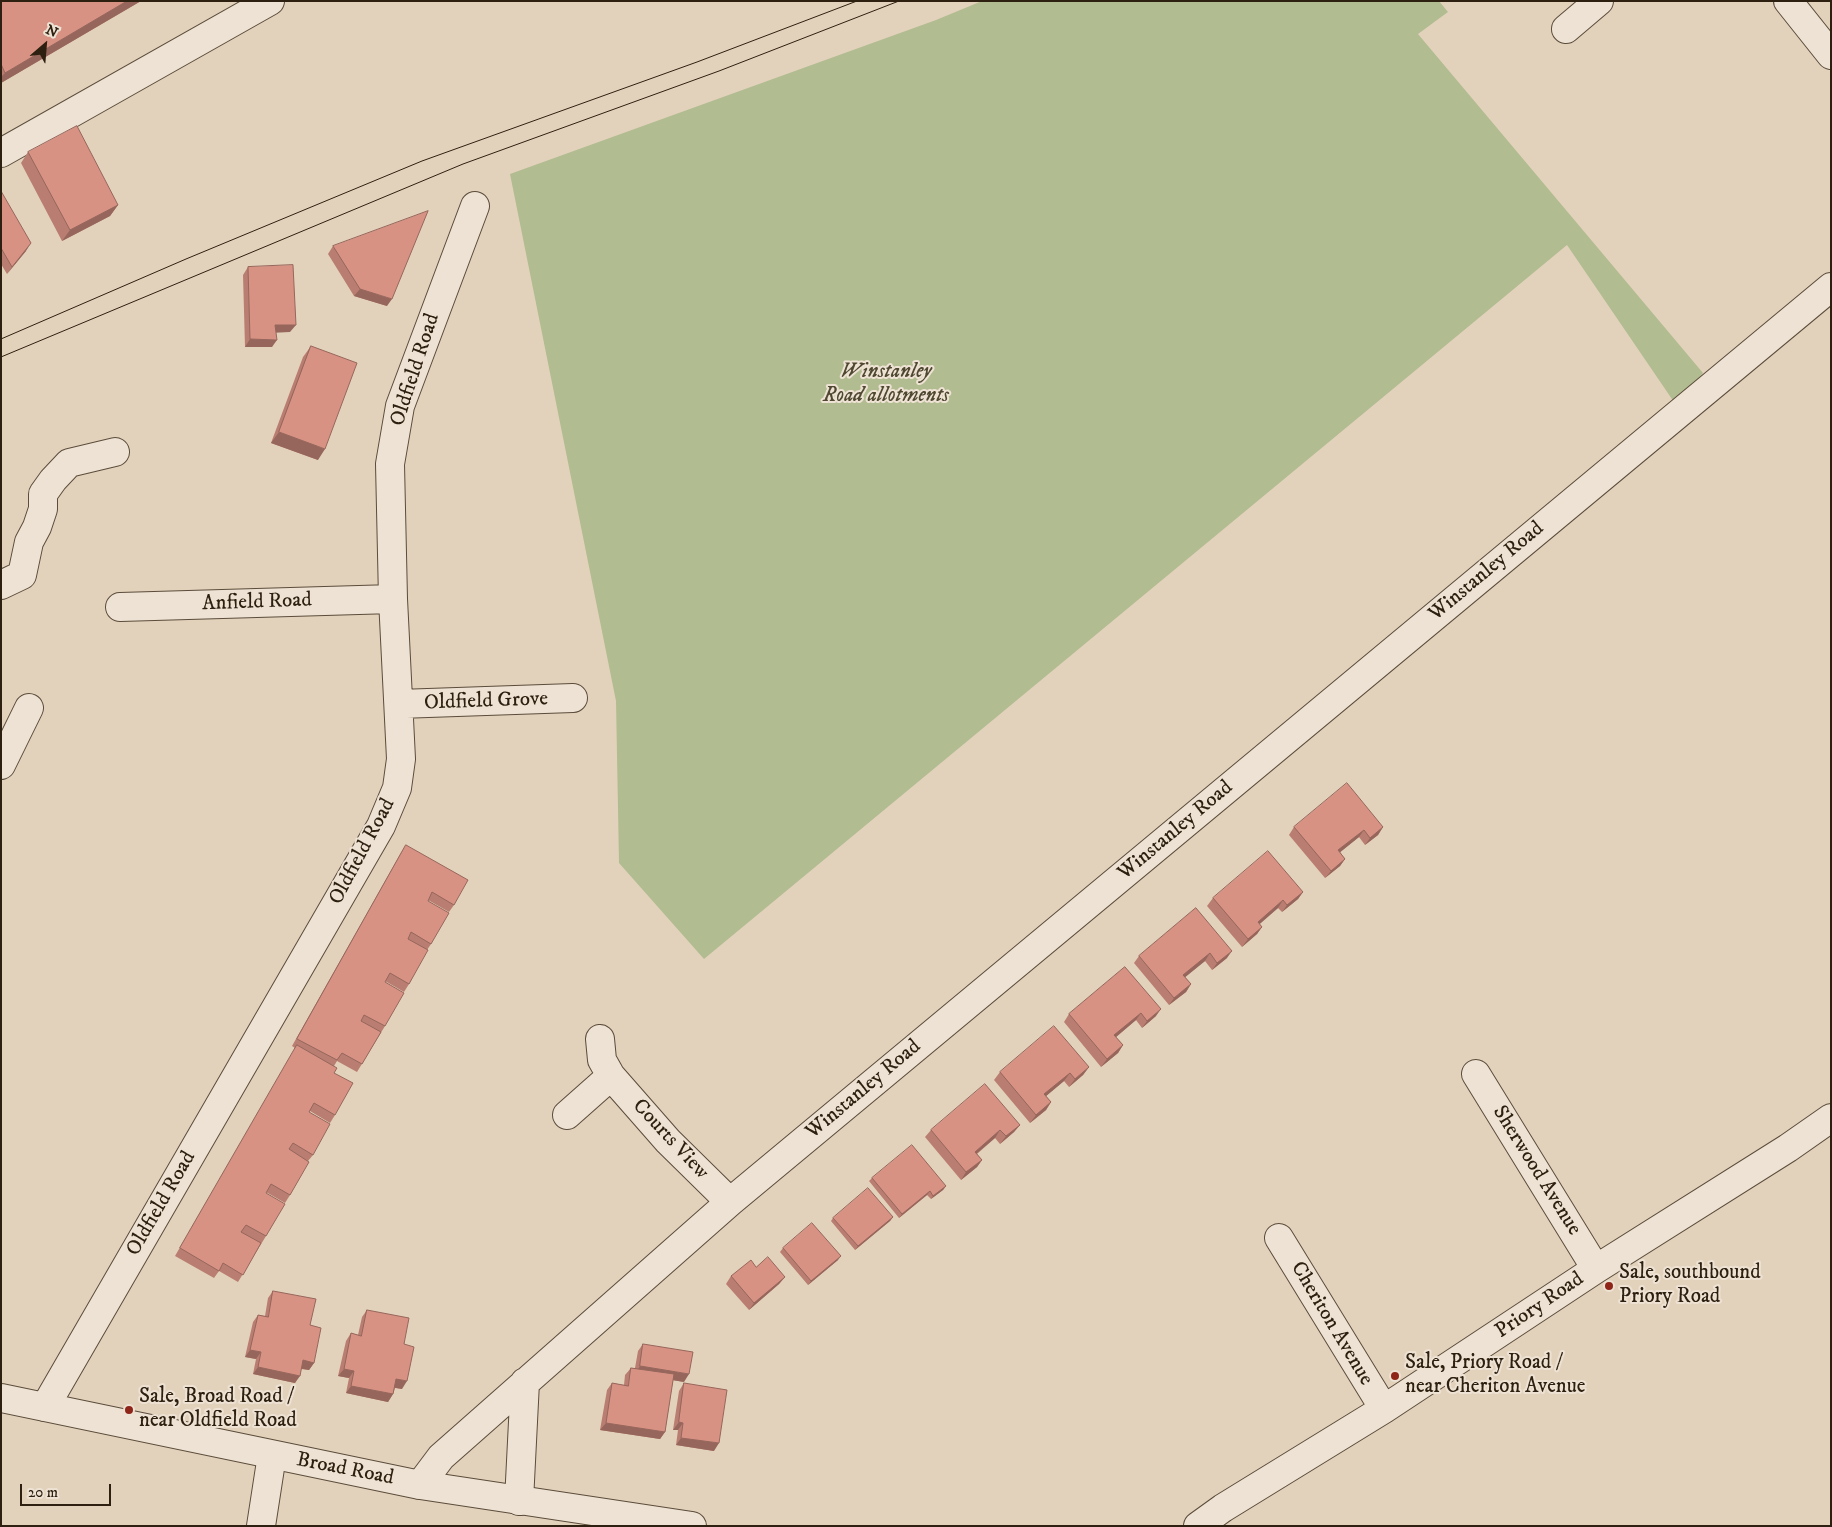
<!DOCTYPE html>
<style>
body{margin:0}
#map{position:relative;width:1832px;height:1527px;overflow:hidden;background:#e3d2bb;font-family:"IM FELL DW Pica",serif}
canvas{display:block}
.frame{position:absolute;inset:0;border:2px solid #2e2010;pointer-events:none}
.north{position:absolute;left:20px;top:20px;width:50px;height:50px;-webkit-text-stroke:4px #ede2d3;paint-order:stroke;rotate:27deg;font-size:14px;font-weight:700;line-height:20px;text-align:center;color:#2e2010}
.north::after{content:'';display:block;margin:auto;width:18px;height:22px;background:#2e2010;clip-path:polygon(50% 0,100% 100%,50% 72%,0 100%)}
.scale{position:absolute;left:20px;top:1484px;width:91px;height:22px;box-sizing:border-box;border:2px solid #2e2010;border-top:0;padding-left:6px;font-size:15px;line-height:18px;white-space:nowrap;color:#2e2010;-webkit-text-stroke:4px #ede2d3;paint-order:stroke}
</style>
<div id="map">
<canvas width="1832" height="1527"></canvas>
<div class="frame"></div>
<div class="north">N</div>
<div class="scale">20 m</div>
</div>
<script>
const g = document.querySelector('canvas').getContext('2d');
g.lineJoin = 'round';
function fillPath(path, color) {
  g.fillStyle = color;
  g.fill(path, 'evenodd');
}
function stroke(path, color, width, dash) {
  g.strokeStyle = color;
  g.lineWidth = width;
  g.lineCap = dash ? 'butt' : 'round';
  g.setLineDash(dash || []);
  g.stroke(path);
}
function write(font, color, halo, rows, align = 'center') {
  g.font = font + ' "IM FELL DW Pica",serif';
  g.lineWidth = 4;
  g.setLineDash([]);
  g.textBaseline = 'middle';
  g.strokeStyle = halo;
  g.fillStyle = color;
  for (const [text, x, y, turn = 0] of rows) {
    g.save();
    g.translate(x, y);
    g.rotate((+turn || 0) * Math.PI / 180);
    g.textAlign = isNaN(turn) ? turn : align;
    if (halo) g.strokeText(text, 0, 0);
    g.fillText(text, 0, 0);
    g.restore();
  }
}
fillPath(new Path2D(`
 M982 1H1439L1448 12 1418 34 1703 373 1676 405 1567 245 704 959 619 863 616 701 510 174 936 20Z`), '#b2bc91');
const minor = new Path2D(`
 M1788 1 1831 55
 M1566 29 1599 1
 M1 153 270 1
 M1 585 22 575 29 542 37 527 43 509V494L53 480 69 463 115 452
 M120 607 393 599
 M399 704 573 698
 M1 765 29 708
 M600 1039 602 1060 611 1076 668 1141 730 1202
 M1476 1074 1596 1269
 M567 1115 611 1076
 M1279 1238 1384 1409
 M45 1407 381 826 397 788 401 759 393 599 390 464 400 406 475 206
 M420 1485 441 1457 730 1202 1831 287
 M519 1501 525 1382
 M261 1526 272 1455
 M1198 1526 1223 1508 1384 1409 1596 1269 1788 1148 1831 1118`);
const tertiary = new Path2D(`
 M1 1398 420 1485 692 1526`);
stroke(minor, '#5b4c3b', 30);
stroke(tertiary, '#5b4c3b', 30);
stroke(minor, '#ede2d3', 28);
stroke(tertiary, '#ede2d3', 28);
stroke(new Path2D(`
 M1 339 186 259 422 161 697 62 857 1
 M1 357 463 164 719 71 899 1`), '#2e2010', 1);
fillPath(new Path2D(`
 M1 1H141L1 83Z
 M28 152 118 205 110 216 62 241 21 163Z
 M1 191 26 251 7 274 1 264Z
 M333 246 387 306 354 296 328 254Z
 M248 267 290 332H276L272 347H245L243 275Z
 M311 346 318 460 271 443 303 357Z
 M1294 827H1383L1378 835 1365 845 1359 837 1340 852 1345 859 1340 866 1325 878 1289 835Z
 M406 845 454 905 449 912 428 900 431 944 427 950 409 984 404 992 385 981V1026L357 1072 337 1061 334 1066 335 1115 330 1123 310 1111 309 1112 313 1155 308 1161 290 1195 285 1203 266 1192V1236L238 1282 219 1271 214 1278 175 1256 295 1048 292 1046 401 853Z
 M1303 892 1298 899 1282 912 1278 908 1259 924 1262 927 1257 934 1242 947 1207 906 1213 898Z
 M1196 908 1227 958 1212 970 1205 961 1185 977 1191 984 1186 992 1169 1005 1134 963 1139 956Z
 M1125 967 1156 1016 1142 1028 1136 1020 1116 1037 1123 1045 1118 1053 1101 1067 1064 1022 1069 1014Z
 M1089 1067 1083 1075 1069 1087 1064 1081 1046 1096 1051 1102 1046 1110 1030 1123 994 1080 1000 1072Z
 M1020 1125 1014 1132 1000 1144 995 1138 977 1154 982 1160 977 1167 961 1180 925 1137 931 1130Z
 M872 1178 946 1186 943 1190 931 1199 927 1195 899 1218 869 1181Z
 M893 1217 890 1221 855 1250 831 1221 833 1218Z
 M783 1248 838 1260 808 1285 780 1252Z
 M756 1267 785 1277 779 1284 749 1310 726 1284 731 1276Z
 M273 1291 310 1325 314 1363 309 1370 301 1369 295 1383 253 1374 256 1359 245 1357 253 1322 258 1315 265 1316 268 1298Z
 M367 1310 404 1344 402 1389 395 1388 393 1394 388 1402 346 1393 349 1378 338 1376 346 1341 351 1333 358 1335 362 1317Z
 M643 1344 684 1382 673 1380 665 1432 660 1439 600 1430 607 1390 612 1383 624 1385 625 1375 631 1368H635L638 1351Z
 M684 1383 714 1451 676 1445 678 1430H673L679 1391Z`), '#b97e71');
fillPath(new Path2D(`
 M127 1H141L1 83V77L5 73Z
 M118 205 110 216 62 241 70 230Z
 M31 243 26 251 7 274 12 267Z
 M360 289 392 299 387 306 354 296Z
 M275 325H296L290 332 270 333Z
 M250 339 277 340 272 347H245Z
 M279 432 325 449 318 460 271 443Z
 M1383 827 1378 835 1365 845 1370 838Z
 M1364 830 1359 837 1333 858 1338 850Z
 M1345 859 1340 866 1325 878 1331 871Z
 M1303 892 1298 899 1282 912 1287 905Z
 M1283 900 1278 908 1253 930 1258 922Z
 M1262 927 1257 934 1242 947 1248 939Z
 M1232 951 1227 958 1212 970 1217 963Z
 M1210 953 1205 961 1178 983 1183 975Z
 M1191 984 1186 992 1169 1005 1174 998Z
 M1161 1009 1156 1016 1142 1028 1147 1021Z
 M1141 1013 1136 1020 1109 1043 1114 1035Z
 M1123 1045 1118 1053 1101 1067 1107 1059Z
 M1089 1067 1083 1075 1069 1087 1075 1079Z
 M1070 1073 1064 1081 1039 1102 1044 1094Z
 M1051 1102 1046 1110 1030 1123 1036 1115Z
 M1020 1125 1014 1132 1000 1144 1006 1136Z
 M1000 1130 995 1138 970 1159 975 1152Z
 M982 1160 977 1167 961 1180 966 1172Z
 M946 1186 943 1190 931 1199 933 1196Z
 M930 1191 927 1195 899 1218 902 1214Z
 M893 1217 890 1221 855 1250 858 1246Z
 M841 1256 838 1260 808 1285 811 1281Z
 M785 1277 779 1284 749 1310 754 1303Z
 M250 1350 261 1352 256 1359 245 1357Z
 M303 1360 314 1363 309 1370 298 1368Z
 M640 1366 689 1374 684 1382 635 1374Z
 M258 1367 300 1376 295 1383 253 1374Z
 M344 1369 354 1371 349 1378 338 1376Z
 M396 1379 407 1381 402 1389 391 1387Z
 M351 1386 393 1394 388 1402 346 1393Z
 M679 1422 683 1423 678 1430H673Z
 M606 1423 665 1432 660 1439 600 1430Z
 M681 1438 719 1443 714 1451 676 1445Z`), '#96665c');
const building = new Path2D(`
 M1 1H127L5 73 1 64Z
 M77 126 118 205 70 230 28 152Z
 M1 191 31 243 12 267 1 248Z
 M428 211 392 299 360 289 333 246Z
 M293 265 296 325H275L277 340 250 339 248 267Z
 M311 346 357 363 325 449 279 432Z
 M1347 783 1383 827 1370 838 1364 830 1338 850 1345 859 1331 871 1294 827Z
 M406 845 468 880 454 905 432 892 428 901 449 913 431 944 411 932 408 939 428 950 409 984 390 973 385 982 404 993 385 1026 364 1015 361 1021 381 1032 362 1064 342 1053 337 1060 297 1039Z
 M1268 851 1303 892 1287 905 1283 900 1258 922 1262 927 1248 939 1213 898Z
 M1196 908 1232 951 1217 963 1210 953 1183 975 1191 984 1174 998 1139 956Z
 M1125 967 1161 1009 1147 1021 1141 1013 1114 1035 1123 1045 1107 1059 1069 1014Z
 M1054 1026 1089 1067 1075 1079 1070 1073 1044 1094 1051 1102 1036 1115 1000 1072Z
 M297 1045 337 1068 334 1073 353 1083 335 1115 314 1103 309 1112 330 1124 313 1155 293 1143 289 1149 309 1162 290 1195 271 1184 266 1193 285 1204 266 1236 246 1225 241 1232 261 1243 243 1275 223 1263 219 1271 180 1248Z
 M985 1084 1020 1125 1006 1136 1000 1130 975 1152 982 1160 966 1172 931 1130Z
 M912 1145 946 1186 933 1196 930 1191 902 1214 872 1178Z
 M868 1188 893 1217 858 1246 833 1218Z
 M812 1223 841 1256 811 1281 783 1248Z
 M768 1257 785 1277 754 1303 731 1276 751 1260 756 1267Z
 M273 1291 316 1299 310 1325 321 1328 314 1363 303 1360 300 1376 258 1367 261 1352 250 1350 258 1315 268 1317Z
 M367 1310 409 1318 404 1344 414 1347 407 1381 396 1379 393 1394 351 1386 354 1371 344 1369 351 1333 361 1336Z
 M643 1344 693 1352 689 1374 640 1366Z
 M631 1368 674 1374 665 1432 606 1423 612 1383 628 1386Z
 M684 1383 727 1390 719 1443 681 1438 683 1423 679 1422Z`);
fillPath(building, '#d79283');
stroke(building, '#96665c', 1);
for (const [x, y, r, color] of [
 [1609,1286,5,"#8f2418"],
 [1395,1376,5,"#8f2418"],
 [129,1410,5,"#8f2418"]
]) {
  const dot = new Path2D();
  dot.arc(x, y, r, 0, 2 * Math.PI);
  g.fillStyle = color;
  g.fill(dot);
  stroke(dot, '#ede2d3', 2);
}
write('21px', '#2e2010', '#ede2d3', [
 ["Oldfield Road",416,370,-72],
 ["Winstanley Road",1487,572,-40],
 ["Anfield Road",257,603,-2],
 ["Oldfield Grove",486,702,-2],
 ["Winstanley Road",1176,831,-40],
 ["Oldfield Road",363,852,-62],
 ["Winstanley Road",864,1090,-40],
 ["Courts View",670,1140,47],
 ["Sherwood Avenue",1536,1171,58],
 ["Oldfield Road",162,1204,-60],
 ["Priory Road",1540,1306,-34],
 ["Cheriton Avenue",1331,1324,59],
 ["Broad Road",345,1470,11]
]);
write('italic 21px', '#4f4730', '#ede2d3', [
 ["Winstanley",886,373],
 ["Road allotments",886,397]
]);
write('21px', '#2e2010', '#ede2d3', [
 ["Sale, southbound",1619,1274],
 ["Priory Road",1619,1298],
 ["Sale, Priory Road /",1405,1364],
 ["near Cheriton Avenue",1405,1388],
 ["Sale, Broad Road /",139,1398],
 ["near Oldfield Road",139,1422]
], 'left');
</script>
